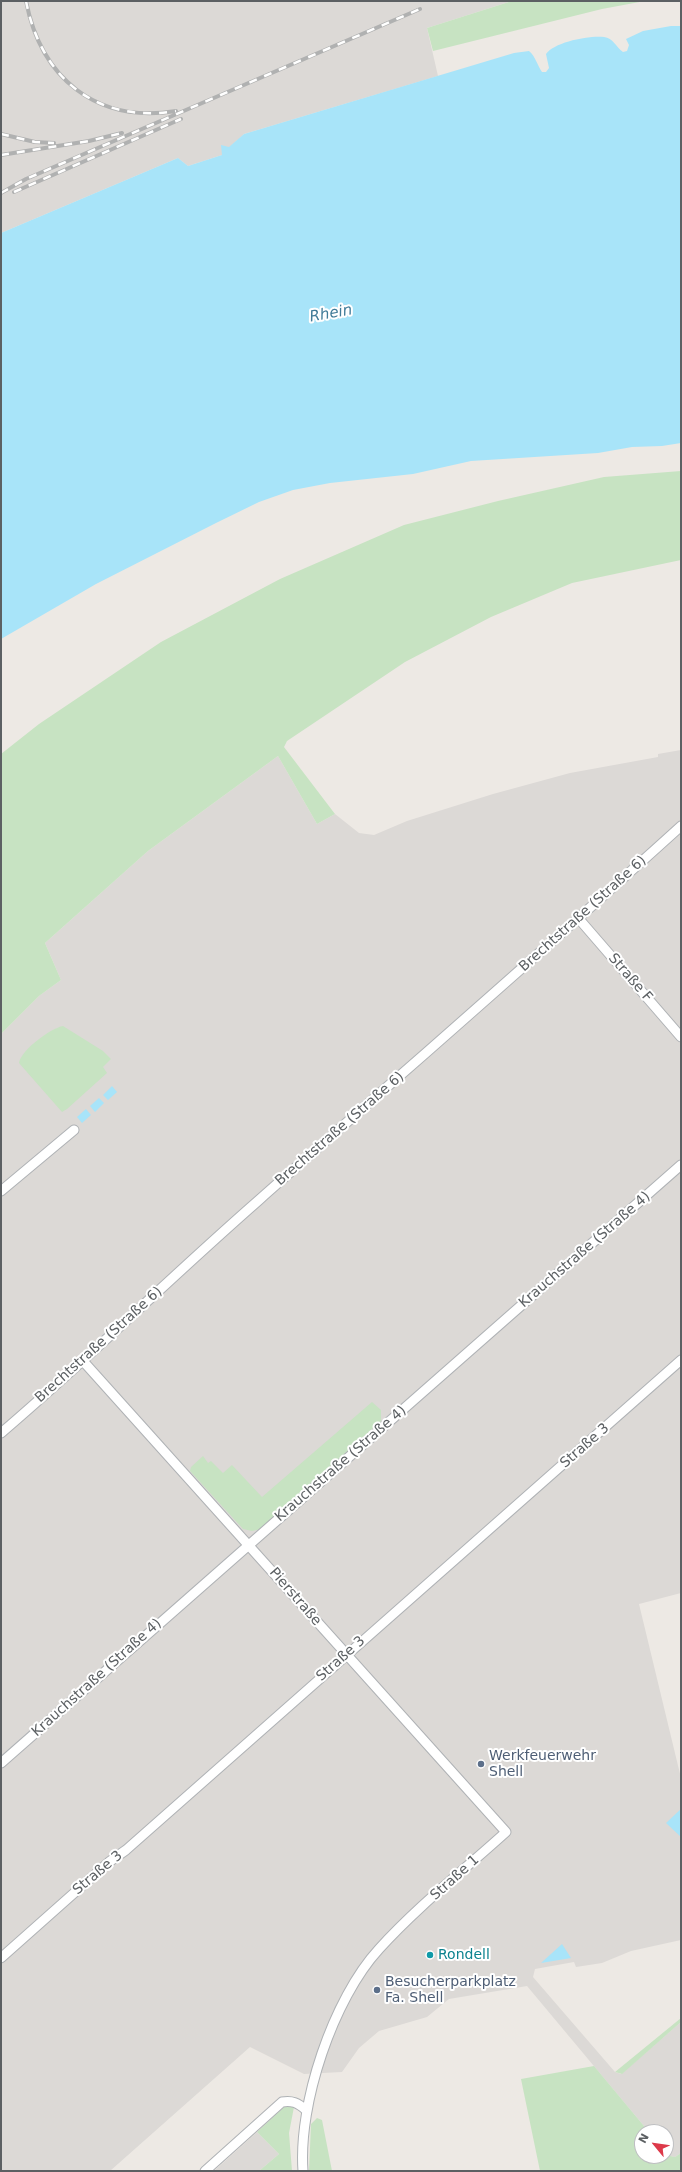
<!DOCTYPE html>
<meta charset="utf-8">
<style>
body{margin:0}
#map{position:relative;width:682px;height:2172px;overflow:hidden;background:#ede9e4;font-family:"DejaVu Sans",sans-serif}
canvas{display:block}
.frame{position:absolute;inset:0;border:2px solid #5c6063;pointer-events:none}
.north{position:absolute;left:634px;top:2124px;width:40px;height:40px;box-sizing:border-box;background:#fff;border:1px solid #bebfc1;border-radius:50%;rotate:299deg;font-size:11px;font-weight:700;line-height:16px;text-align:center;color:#5c6063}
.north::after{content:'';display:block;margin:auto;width:14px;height:18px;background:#dd3a4a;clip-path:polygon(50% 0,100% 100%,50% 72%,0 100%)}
</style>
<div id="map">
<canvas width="682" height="2172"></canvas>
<div class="frame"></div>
<div class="north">N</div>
</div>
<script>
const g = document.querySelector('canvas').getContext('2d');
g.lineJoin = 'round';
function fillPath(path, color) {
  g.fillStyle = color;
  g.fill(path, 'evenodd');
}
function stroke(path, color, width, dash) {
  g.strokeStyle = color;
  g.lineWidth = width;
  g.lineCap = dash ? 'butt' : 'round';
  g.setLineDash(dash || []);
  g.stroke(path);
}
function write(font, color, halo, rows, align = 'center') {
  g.font = font + ' "DejaVu Sans",sans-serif';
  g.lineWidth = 4;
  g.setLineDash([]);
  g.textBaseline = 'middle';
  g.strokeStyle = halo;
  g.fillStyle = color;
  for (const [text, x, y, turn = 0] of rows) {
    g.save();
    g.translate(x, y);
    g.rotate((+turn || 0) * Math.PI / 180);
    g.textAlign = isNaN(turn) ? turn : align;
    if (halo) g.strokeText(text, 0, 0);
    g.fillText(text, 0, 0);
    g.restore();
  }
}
fillPath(new Path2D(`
 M1 1H512L427 28 438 76 244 134 222 155 188 166 178 158 1 233Z
 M681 750V1593L639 1604 681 1778V1940L631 1951 602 1963 576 1967 574 1962 535 1969 533 1977 615 2072 621 2074 681 2022V2153L675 2157 669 2156 666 2152V2132H649L527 1986 449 1999 427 2017 379 2031 359 2048 342 2072 304 2074 250 2047 110 2171H1V1034L39 996 61 980 45 943 148 851 278 756 317 824 335 814 359 833 374 835 407 821 493 794 570 773 658 757V754Z
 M257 2132 279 2154 259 2171H214Z`), '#dcd9d6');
fillPath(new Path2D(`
 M512 1H645L602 9 433 51 427 28Z
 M681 471V560L572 583 491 617 405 662 287 741 284 747 335 814 317 824 278 756 148 851 45 943 61 980 39 996 1 1034V754L39 724 161 642 280 579 404 525 498 501 604 477Z
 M63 1026 103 1051 111 1059 103 1067 107 1073 67 1109 62 1112 19 1063C21 1050 51 1028 63 1026Z
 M372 1402 381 1410V1421L261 1529 252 1531 243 1529 190 1471 191 1467 203 1456 208 1463 211 1461 223 1473 232 1465 262 1497Z
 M681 2018V2022L622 2074 615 2072Z
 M594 2066 649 2132H642V2156H666V2152L670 2156 675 2157 681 2153V2171H540L521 2079Z
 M284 2107H294L289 2133 292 2171H259L279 2154 257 2132Z
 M317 2118 322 2120 332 2171H309L311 2124Z`), '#c7e3c2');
fillPath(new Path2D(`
 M671 26H681V443L662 446 632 447 598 453 471 461 413 474 330 483 293 490 259 502 216 523 96 584 1 639V233L178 158 188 166 222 155 221 145 229 147 244 134 514 53 529 51C536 57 537 65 542 72H546L549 68 546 54C554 42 590 35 604 37 613 38 616 47 623 52L627 51 629 45 626 39 643 31Z
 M112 1086 117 1092 108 1100 103 1095Z
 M99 1098 104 1103 95 1112 90 1106Z
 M86 1109 91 1115 82 1123 77 1117Z
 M681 1809V1837L666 1823Z
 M562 1944 571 1958 541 1963Z`), '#a8e4f9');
const street = new Path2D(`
 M579 919 681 1037
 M1 1191 74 1130
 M83 1361 506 1832C464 1870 417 1907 379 1949 333 1999 298 2104 303 2171
 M1 1433C89 1358 172 1276 259 1200 400 1075 542 952 681 826
 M1 1763 681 1165
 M1 1958 109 1862 126 1850 681 1360
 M205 2171 282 2102C292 2100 298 2103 306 2110`);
stroke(street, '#afb2b5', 11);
stroke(street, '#fff', 9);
const rail = new Path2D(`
 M26 1C41 78 96 124 176 111
 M1 134 35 142 54 143
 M1 155 89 141 122 133
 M14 192 181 119
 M1 193 26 179 420 9`);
stroke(rail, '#b0b1b1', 4);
stroke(rail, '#fff', 2.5, [8]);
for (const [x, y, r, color] of [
 [481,1764,4,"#5c6f8a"],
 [430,1955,4,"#0f9aa8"],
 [377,1990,4,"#5c6f8a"]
]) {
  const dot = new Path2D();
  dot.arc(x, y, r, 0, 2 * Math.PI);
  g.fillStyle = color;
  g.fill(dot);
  stroke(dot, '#fff', 1.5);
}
write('14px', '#5c6063', '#fff', [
 ["Brechtstraße (Straße 6)",583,914,-42],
 ["Straße F",630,978,49],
 ["Brechtstraße (Straße 6)",340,1129,-41],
 ["Krauchstraße (Straße 4)",585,1250,-41],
 ["Brechtstraße (Straße 6)",99,1345,-42],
 ["Straße 3",585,1446,-41],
 ["Krauchstraße (Straße 4)",341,1464,-41],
 ["Pierstraße",295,1597,49],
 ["Straße 3",341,1659,-42],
 ["Krauchstraße (Straße 4)",97,1678,-42],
 ["Straße 3",98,1873,-40],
 ["Straße 1",455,1878,-42]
]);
write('14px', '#4e5e75', '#fff', [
 ["Werkfeuerwehr",489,1756],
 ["Shell",489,1772],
 ["Besucherparkplatz",385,1982],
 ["Fa. Shell",385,1998]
], 'left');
write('14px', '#0d838f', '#fff', [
 ["Rondell",438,1955]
], 'left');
write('italic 15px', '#407b98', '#fff', [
 ["Rhein",331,314,-10]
]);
</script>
